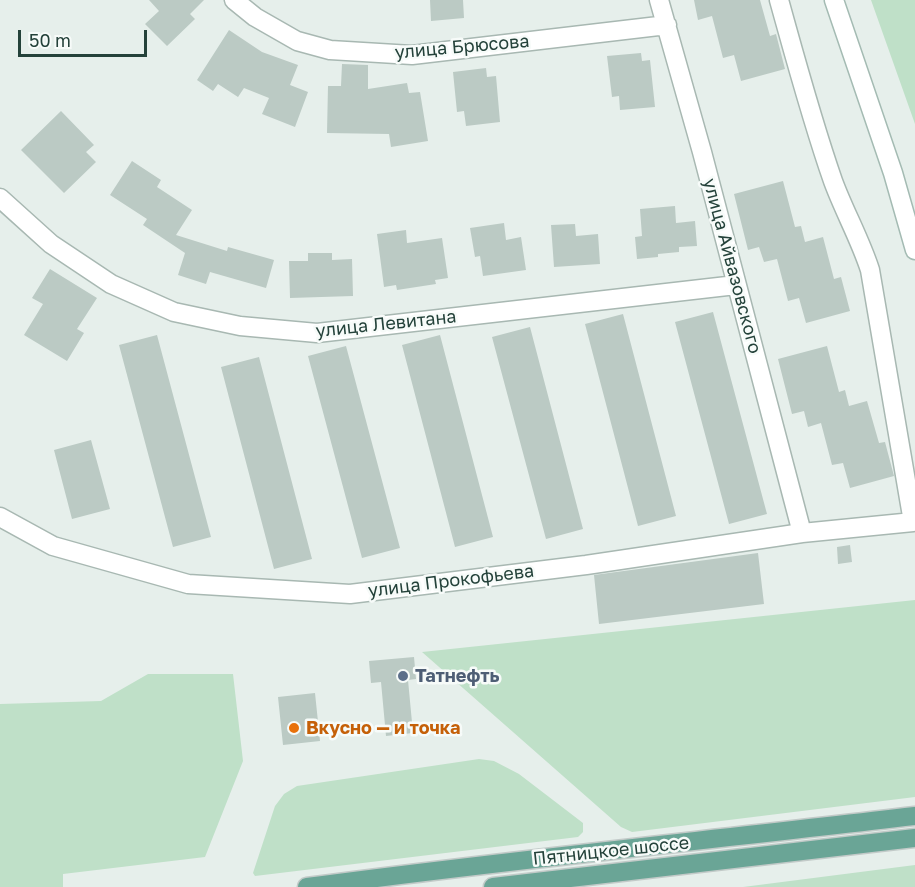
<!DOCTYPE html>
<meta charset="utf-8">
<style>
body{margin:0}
#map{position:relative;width:915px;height:887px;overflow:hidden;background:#e6efeb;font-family:"Golos Text",sans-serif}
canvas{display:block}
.scale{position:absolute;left:18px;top:30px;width:129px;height:27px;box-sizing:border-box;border:3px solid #24423a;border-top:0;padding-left:8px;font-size:18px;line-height:21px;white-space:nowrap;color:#24423a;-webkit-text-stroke:4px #f7fbf9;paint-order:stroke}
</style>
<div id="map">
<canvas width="915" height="887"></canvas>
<div class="scale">50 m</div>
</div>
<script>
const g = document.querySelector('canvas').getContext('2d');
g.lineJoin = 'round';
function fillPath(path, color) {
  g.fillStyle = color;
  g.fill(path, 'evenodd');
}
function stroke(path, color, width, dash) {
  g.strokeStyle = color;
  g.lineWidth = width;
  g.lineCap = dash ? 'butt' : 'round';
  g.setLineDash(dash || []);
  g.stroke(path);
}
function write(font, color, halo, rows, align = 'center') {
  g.font = font + ' "Golos Text",sans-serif';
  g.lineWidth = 5;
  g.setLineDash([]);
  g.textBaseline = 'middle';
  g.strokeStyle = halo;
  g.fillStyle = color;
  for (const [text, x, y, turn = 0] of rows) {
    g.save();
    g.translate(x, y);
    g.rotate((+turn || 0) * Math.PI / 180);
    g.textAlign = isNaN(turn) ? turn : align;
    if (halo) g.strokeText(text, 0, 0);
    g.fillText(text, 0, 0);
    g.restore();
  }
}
fillPath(new Path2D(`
 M871 0H915V124Z
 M915 600V797L632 832 621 827 422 652Z
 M148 674H233L243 761 205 857 63 874V887H0V704L101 701Z
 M479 759 494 761 519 774 583 823V832L578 837 255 876 253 873 275 806 284 794 297 786Z
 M915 865V887H743Z`), '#bfe0c8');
fillPath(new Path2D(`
 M149 0H204L190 14 195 19 167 46 145 24 159 11Z
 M430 0H463L464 18 431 21Z
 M694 0H760L770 36 776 34 785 69 741 81 734 55 723 58 712 16 698 20Z
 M229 30 262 52 298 65 290 85 308 92 295 127 262 114 269 98 244 88 238 97 218 84 213 91 197 80Z
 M641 53 642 61 650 60 655 107 620 110 619 96 612 97 607 56Z
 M342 64 368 65V89L407 83 409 93 420 92 428 141 391 147 389 134 327 133 328 86H341Z
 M486 68 487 77 496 76 500 122 466 126 464 111 457 112 453 72Z
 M61 111 94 145 86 152 96 162 64 193 21 150Z
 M132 161 161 180 157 187 192 210 176 235 227 251 228 247 274 260 266 288 210 272 206 284 178 275 185 253 143 225 147 219 110 195Z
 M783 181 795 227 801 226 805 242 823 237 834 279 841 277 850 311 806 323 799 298 788 301 777 259 764 262 759 247 748 250 734 194Z
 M675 206 676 223 695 221 697 246 679 247V252L658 254V257L637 259 635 237 642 236 640 209Z
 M504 223 506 240 521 237 526 270 483 276 480 256 475 257 470 228Z
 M575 224 576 236 598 234 600 264 554 267 551 225Z
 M406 230 407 243 442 238 448 278 435 280 436 284 397 290 396 285 384 287 377 234Z
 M308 253H332V260L352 259 353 296 290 298 289 261H308Z
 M50 269 97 298 77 329 84 333 67 361 24 335 43 304 32 298Z
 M713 312 767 514 729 524 675 322Z
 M623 314 676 516 638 526 585 324Z
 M530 327 583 529 546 539 492 337Z
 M157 335 211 537 173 547 119 345Z
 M440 335 493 537 455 547 402 345Z
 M346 346 400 548 362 558 308 356Z
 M827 346 839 392 845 390 849 406 867 401 879 443 885 442 894 476 850 488 843 463 832 465 821 423 808 427 804 411 792 414 778 359Z
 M259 357 312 559 274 569 221 367Z
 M91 440 110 509 72 519 54 450Z
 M850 545 852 562 838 564 837 547Z
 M758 553 764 604 599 624 594 575Z
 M414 657 416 679 408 680 413 733 386 736 381 682 371 683 369 661Z
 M315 693 320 741 283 745 278 697Z`), '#bbcac4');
const street = new Path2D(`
 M234 0 255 17 297 41 330 50 412 55 667 25
 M659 0 702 152 802 533
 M0 198 51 244 111 284 174 312 240 326 317 333 736 285
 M0 517 53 546 188 584 350 594 586 565 802 533 913 522 870 270C860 239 844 211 833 181 812 121 796 61 779 0`);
const secondary = new Path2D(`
 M834 0 893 173 915 250`);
const primary = new Path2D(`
 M307 887C509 860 712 840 915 816
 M493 887 915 838`);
stroke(street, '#a8b8b2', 21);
stroke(secondary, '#a4bbb3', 21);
stroke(primary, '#c2cac8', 21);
stroke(street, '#fff', 18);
stroke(secondary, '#fff', 18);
stroke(primary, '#6aa596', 18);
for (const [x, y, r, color] of [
 [403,676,6,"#5c6f8a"],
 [294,728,6,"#e8710a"]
]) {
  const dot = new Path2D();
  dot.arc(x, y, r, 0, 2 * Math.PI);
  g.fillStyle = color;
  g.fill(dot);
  stroke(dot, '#f7fbf9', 2);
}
write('18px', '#24423a', '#f7fbf9', [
 ["улица Брюсова",462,47,-5],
 ["улица Айвазовского",732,266,75],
 ["улица Левитана",386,324,-6],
 ["улица Прокофьева",451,581,-7],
 ["Пятницкое шоссе",611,851,-6]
]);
write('bold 18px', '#4e5e75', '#f7fbf9', [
 ["Татнефть",415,676]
], 'left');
write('bold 18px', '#c56008', '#f7fbf9', [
 ["Вкусно — и точка",306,728]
], 'left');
</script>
